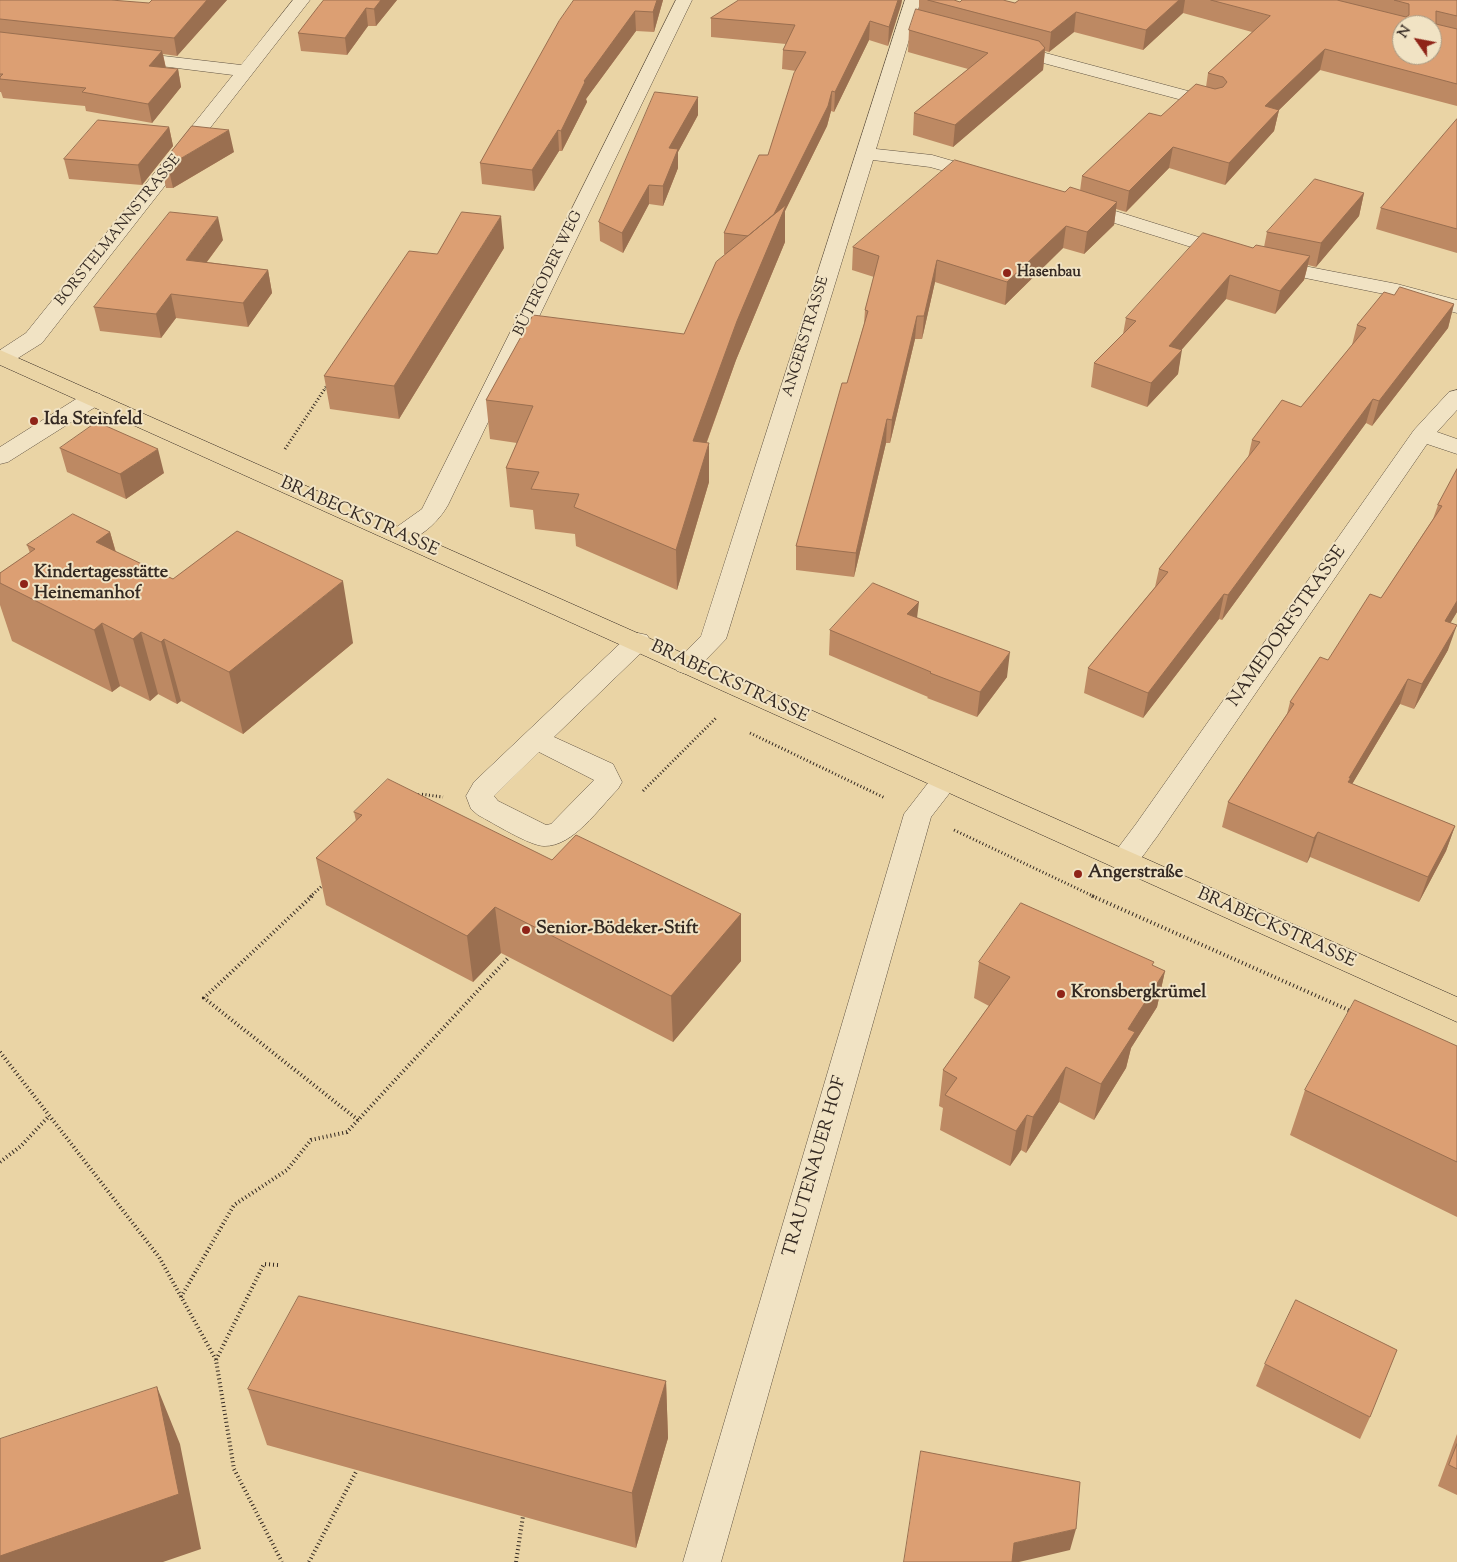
<!DOCTYPE html>
<meta charset="utf-8">
<style>
body{margin:0}
#map{position:relative;width:1457px;height:1562px;overflow:hidden;background:#ead4a5;font-family:"Sorts Mill Goudy",serif}
canvas{display:block}
.north{position:absolute;left:1392px;top:15px;width:50px;height:50px;box-sizing:border-box;background:#f1e3c4;border:1px solid #a59983;border-radius:50%;rotate:303deg;font-size:14px;font-weight:700;line-height:20px;text-align:center;color:#342922}
.north::after{content:'';display:block;margin:auto;width:18px;height:22px;background:#8f2418;clip-path:polygon(50% 0,100% 100%,50% 72%,0 100%)}
</style>
<div id="map">
<canvas width="1457" height="1562"></canvas>
<div class="north">N</div>
</div>
<script>
const g = document.querySelector('canvas').getContext('2d');
g.lineJoin = 'round';
function stroke(path, color, width, dash) {
  g.strokeStyle = color;
  g.lineWidth = width;
  g.lineCap = dash ? 'butt' : 'round';
  g.setLineDash(dash || []);
  g.stroke(path);
}
function fillPath(path, color) {
  g.fillStyle = color;
  g.fill(path, 'evenodd');
}
function write(font, color, halo, rows, align = 'center') {
  g.font = font + ' "Sorts Mill Goudy",serif';
  g.lineWidth = 4;
  g.setLineDash([]);
  g.textBaseline = 'middle';
  g.strokeStyle = halo;
  g.fillStyle = color;
  for (const [text, x, y, turn = 0] of rows) {
    g.save();
    g.translate(x, y);
    g.rotate((+turn || 0) * Math.PI / 180);
    g.textAlign = isNaN(turn) ? turn : align;
    if (halo) g.strokeText(text, 0, 0);
    g.fillText(text, 0, 0);
    g.restore();
  }
}
const minor = new Path2D(`
 M293 0H310L42 343 10 363 0 364V350L26 333 233 75 129 62 123 61 120 57 123 53 129 52 241 65Z
 M676 0H692L448 505C438 523 413 547 391 541L388 536 391 531 422 509 424 505Z
 M905 0H921L876 149 932 155 991 172 994 176 991 180 984 182 930 167 873 160 726 639 695 671 686 674 677 671 673 665 701 636Z
 M1008 43 1218 99 1221 103 1218 107 1212 108 1002 52 999 48 1002 44Z
 M1080 200 1237 249 1240 253 1237 257 1230 259 1223 257 1073 210 1070 206 1073 202Z
 M1268 259 1397 284 1457 300V313L1394 296 1261 269 1258 265 1261 261Z
 M1457 390V410L1437 432 1457 439V454L1427 444 1156 838C1143 854 1136 874 1113 867L1109 860 1136 824 1414 430 1449 392Z
 M92 392 100 394 103 399 100 404 8 462 0 464V447L84 394Z
 M638 633 647 635 651 641 647 647 554 737 613 764 622 782 618 789C599 808 573 847 544 846 530 846 493 823 478 815L471 809 466 796 474 782 629 635ZM539 752 594 780 551 824 546 825 498 801 494 796Z
 M945 771 955 774 959 781 931 817 721 1562H683L904 814 935 774Z`);
const major = new Path2D(`
 M0 350 1457 997V1022L0 365Z`);
stroke(minor, '#625443', 1);
stroke(major, '#342922', 1);
stroke(new Path2D(`
 M325 389 327 386`), '#342922', 2.5, [0.5, 2]);
stroke(new Path2D(`
 M285 449 326 387
 M750 733 885 798
 M643 791 717 717
 M416 797 420 794 443 797
 M954 830 1095 897
 M310 897 324 884`), '#342922', 3, [1, 2.5]);
stroke(new Path2D(`
 M312 896 204 998 358 1120
 M1092 896 1353 1012
 M0 1052 159 1257 216 1360
 M0 1162 21 1146 49 1116
 M278 1265 264 1264 216 1360 234 1469 282 1562
 M181 1297 234 1205 287 1170 311 1140 347 1132 509 957
 M309 1562 357 1470
 M516 1562 523 1516`), '#342922', 4, [1, 3]);
fillPath(minor, '#f1e3c4');
fillPath(major, '#ead4a5');
fillPath(new Path2D(`
 M0 0 149 3 152 0H227L177 56 163 54 166 68 178 69 181 87 152 123 86 111 85 106 3 98 1 92H0Z
 M324 0H397L376 26H368L347 55 301 51 298 33Z
 M574 0H663L654 32 636 31 586 99 587 102 562 151H559L534 191 482 184 480 163Z
 M739 0H902L901 5 888 46 869 40 834 112 831 111 827 126 785 211V242L736 360 707 442 709 482 677 590 576 546 575 534 535 529 533 510 510 507 506 468 517 443 490 439 486 400 684 334 725 254H724V233L768 155 796 71 782 69 783 50 786 44 711 37V18Z
 M919 0H954L960 2 1015 3 1019 0H1457V106L1320 70 1279 110 1274 131 1225 185 1169 168 1126 212 1116 209 1114 225 1084 254 1063 248 1005 305 935 282 922 339H915L890 443H886L854 577 796 570V546L847 383 864 324 865 310 874 277 852 270 853 247 1065 192 1080 191 1082 176 1161 116 1206 87 1208 73 1252 32 1183 13 1143 50 1074 32 1049 52 1045 51 1043 70 953 147 913 135 914 113 968 69 908 52 909 30 919 10Z
 M698 97V115L678 152V168L663 206 649 204 623 253 600 241 599 222Z
 M1457 119V253L1376 229 1381 208Z
 M169 127 173 146 142 185 69 179 64 159Z
 M234 152 173 188H166L161 165Z
 M1364 193 1359 216 1316 267 1308 265 1304 280 1275 314 1226 299 1181 350 1178 374 1147 407 1091 387 1094 363 1123 334 1126 318 1253 248 1264 247 1267 232Z
 M223 240 207 262 268 270 272 293 248 327 176 318 161 338 100 331 94 307Z
 M504 248 399 419 330 409 324 376 437 254Z
 M1394 295 1454 304 1448 328 1372 426 1366 423 1222 620 1219 619 1143 718 1084 693 1088 668 1155 587 1159 569 1248 458 1252 440 1301 407 1352 345 1357 325Z
 M60 448 164 473 126 499 67 472Z
 M1457 469V612L1450 623 1448 650 1414 709 1400 704 1352 784 1455 826 1446 851 1419 902 1310 857 1307 863 1222 827 1228 802 1287 714 1290 702 1328 660 1381 598 1433 519 1438 505Z
 M110 532 116 552 173 579 353 643 243 734 181 701 177 704 158 694 150 701 120 686 112 692 12 641 0 605V573L30 553 27 545Z
 M917 618 1007 677 977 717 927 698 928 697 829 655 830 630Z
 M354 812 552 860 741 914V961L673 1042 501 953 473 982 326 905 316 858 356 821Z
 M979 962 1153 966 1165 971 1157 1007 1131 1048 1126 1068 1094 1120 1059 1102 1026 1153 1021 1150 1010 1166 940 1130 943 1108 939 1106 943 1070 989 1006 974 998Z
 M1457 1046V1217L1290 1135 1305 1090Z
 M1265 1364 1370 1417 1360 1439 1256 1386Z
 M666 1381 668 1438 636 1548 267 1445 248 1389Z
 M1457 1434V1495L1438 1486Z`), '#bd8963');
fillPath(new Path2D(`
 M207 0H227L177 56 174 38Z
 M381 0H397L376 26 374 9Z
 M657 0H663L654 32 653 12Z
 M898 0H902L901 5 888 46 889 27Z
 M1179 0H1185L1183 13 1143 50 1146 30Z
 M366 8 368 26 347 55 345 38Z
 M635 11 636 31 586 99 587 102 562 151 561 131 584 81Z
 M1076 12 1074 32 1049 52 1051 32Z
 M870 21 869 40 834 112 835 92Z
 M1045 48 1043 70 953 147 955 125Z
 M1325 49 1320 70 1279 110 1274 131 1225 185 1229 163 1265 106Z
 M162 51 166 69 149 66Z
 M178 69 181 87 152 123 148 104Z
 M832 91 831 111 827 126 785 211V242L736 360 693 480V441L737 321 762 237Z
 M698 97V115L678 152V168L663 206V186L669 148Z
 M169 127 173 146 142 185 138 165Z
 M229 130 234 152 173 188 168 166Z
 M558 130 559 151 534 191 532 170Z
 M1173 147 1169 168 1126 212 1129 191Z
 M649 185V204L623 253 622 233Z
 M1364 193 1359 216 1316 267 1321 243Z
 M1117 202 1114 225 1084 254 1087 232Z
 M501 216 504 248 399 419 394 386Z
 M218 217 223 240 191 283 186 260Z
 M1066 226 1063 248 1005 305 1007 282Z
 M1310 256 1304 280 1275 314 1280 291Z
 M937 260 935 282 922 339 924 316Z
 M268 270 272 293 248 327 243 303Z
 M1230 275 1226 299 1171 362 1182 350 1178 374 1147 407 1151 383 1169 346Z
 M171 294 176 318 161 338 156 314Z
 M1454 304 1448 328 1372 426 1379 401Z
 M917 316 915 339 890 443 892 420Z
 M1373 399 1366 423 1222 620 1228 595Z
 M887 419 886 443 854 577 856 553Z
 M709 443V482L677 590 676 550Z
 M158 449 164 473 126 499 120 474Z
 M110 532 127 593 96 542Z
 M343 581 353 643 243 734 229 672Z
 M1224 594 1219 619 1143 718 1148 693Z
 M1457 601V612L1437 646 1445 621Z
 M919 602 916 626 907 614Z
 M102 623 120 686 112 692 94 630Z
 M1457 625 1448 650 1414 709 1422 684Z
 M141 632 158 694 150 701 133 639Z
 M164 639 181 701 177 704 161 642Z
 M1010 652 1007 677 977 717 980 692Z
 M1408 679 1400 704 1345 796 1349 778Z
 M1455 826 1446 851 1419 902 1428 877Z
 M1318 832 1310 857 1307 863 1314 838Z
 M495 907 501 953 473 982 467 936Z
 M741 914V961L673 1042 671 996Z
 M1165 971 1157 1007 1131 1048 1126 1068 1094 1120 1101 1084 1128 1029Z
 M1066 1067 1059 1102 1026 1153 1033 1117Z
 M1027 1115 1021 1150 1010 1166 1016 1131Z
 M666 1381 668 1438 636 1548 632 1493Z
 M157 1387 180 1444 201 1549 163 1562H0V1556Z
 M1076 1529 1070 1550 1019 1562H1010L1014 1543Z`), '#9a6f50');
const building = new Path2D(`
 M0 0H111L149 3 152 0H207L174 38 0 19Z
 M324 0H381L374 9 366 8 345 38 298 33 318 7Z
 M574 0H657L653 12 635 11 584 81 585 82 561 131 558 130 532 170 480 163 559 21Z
 M739 0H898L889 27 870 21 835 92 832 91 828 106 774 214 748 236 724 233 759 155H768L794 73 806 52 783 50 795 25 711 18Z
 M928 0H954L960 2 962 0H1003L1015 3 1019 0H1179L1146 30 1076 12 1051 32Z
 M1211 0H1337L1406 17 1409 15V4L1394 0H1457V16L1436 11V24L1457 29V84L1325 49 1265 106 1279 110 1229 163 1173 147 1129 191 1082 176 1149 113 1161 116 1196 84 1215 89 1223 87 1227 82 1223 77 1208 73 1270 16ZM1402 25H1432V55H1402Z
 M916 9 1039 41 1045 48 955 125 914 113 988 53 909 30Z
 M0 32 162 51 149 66 178 69 148 104 82 92 86 88 0 79V77L3 74H0Z
 M655 92 698 97 669 148 678 149 663 186 649 185 622 233 599 222Z
 M1457 119V229L1381 208Z
 M98 120 169 127 138 165 64 159Z
 M192 126 229 130 168 166 161 165Z
 M955 160 1065 192 1070 187 1117 202 1087 232 1066 226 1007 282 937 260 924 316H917L892 420 887 419 856 553 796 546 842 383H847L868 311 865 310 879 256 853 247Z
 M1315 179 1364 193 1321 243 1267 232Z
 M786 205 737 321 693 441 709 443 676 550 574 507 579 494 531 489 539 472 506 468 533 406 486 400 533 315 684 334 716 262Z
 M170 212 218 217 186 260 268 270 243 303 171 294 156 314 94 307Z
 M462 212 501 216 394 386 324 376 409 251 437 254Z
 M1203 233 1253 248 1256 245 1310 256 1280 291 1230 275 1169 346 1182 350 1151 383 1094 363 1136 321 1126 318Z
 M1400 287 1454 304 1379 401 1373 399 1228 595 1224 594 1148 693 1088 668 1168 572 1159 569 1260 442 1252 440 1282 400 1301 407 1366 328 1357 325 1384 292 1394 295Z
 M97 422 158 449 120 474 60 448Z
 M1457 469V601L1445 621 1457 625 1422 684 1408 679 1349 778H1351L1348 782 1455 826 1428 877 1318 832 1314 838 1228 802 1294 704 1290 702 1320 657 1328 660 1370 594 1381 598 1442 506 1438 505Z
 M73 514 110 532 96 542 173 579 237 531 343 581 229 672 164 639 161 642 141 632 133 639 102 623 94 630 0 583V573L35 549 27 545Z
 M873 583 919 602 907 614 1010 652 980 692 930 673 931 672 830 630Z
 M388 779 552 860 576 835 741 914 671 996 495 907 467 936 316 858 362 815 354 812Z
 M1021 903 1154 962 1152 965 1165 971 1128 1029 1135 1032 1101 1084 1066 1067 1033 1117 1027 1115 1016 1131 945 1095 957 1078 943 1070 1010 977 979 962Z
 M1355 1000 1457 1046V1162L1305 1090Z
 M299 1296 666 1381 632 1493 248 1389Z
 M1296 1300 1397 1350 1370 1417 1265 1364Z
 M157 1387 179 1494 0 1556V1439Z
 M1457 1444V1469L1449 1465Z
 M921 1451 1080 1482 1076 1529 1014 1543 1012 1562H904Z`);
fillPath(building, '#dc9f73');
stroke(building, '#9a6f50', 1);
for (const [x, y, r, color] of [
 [1007,273,5,"#8f2418"],
 [34,421,5,"#8f2418"],
 [24,584,5,"#8f2418"],
 [1078,874,5,"#8f2418"],
 [526,930,5,"#8f2418"],
 [1061,994,5,"#8f2418"]
]) {
  const dot = new Path2D();
  dot.arc(x, y, r, 0, 2 * Math.PI);
  g.fillStyle = color;
  g.fill(dot);
  stroke(dot, '#f1e3c4', 2);
}
write('15px', '#342922', '#f1e3c4', [
 ["BORSTELMANNSTRASSE",119,231,-51],
 ["BÜTERODER WEG",549,274,-64],
 ["ANGERSTRASSE",807,337,-73]
]);
write('bold 15px', '#342922', '#f1e3c4', [
 ["Hasenbau",1017,273]
], 'left');
write('bold 18px', '#342922', '#f1e3c4', [
 ["Ida Steinfeld",44,421],
 ["Kindertagesstätte",34,574],
 ["Heinemanhof",34,595],
 ["Angerstraße",1088,874],
 ["Senior-Bödeker-Stift",536,930],
 ["Kronsbergkrümel",1071,994]
], 'left');
write('18px', '#342922', '#f1e3c4', [
 ["BRABECKSTRASSE",359,518,24],
 ["NAMEDORFSTRASSE",1288,627,-55],
 ["BRABECKSTRASSE",729,683,25],
 ["BRABECKSTRASSE",1276,929,24],
 ["TRAUTENAUER HOF",816,1167,-74]
]);
</script>
